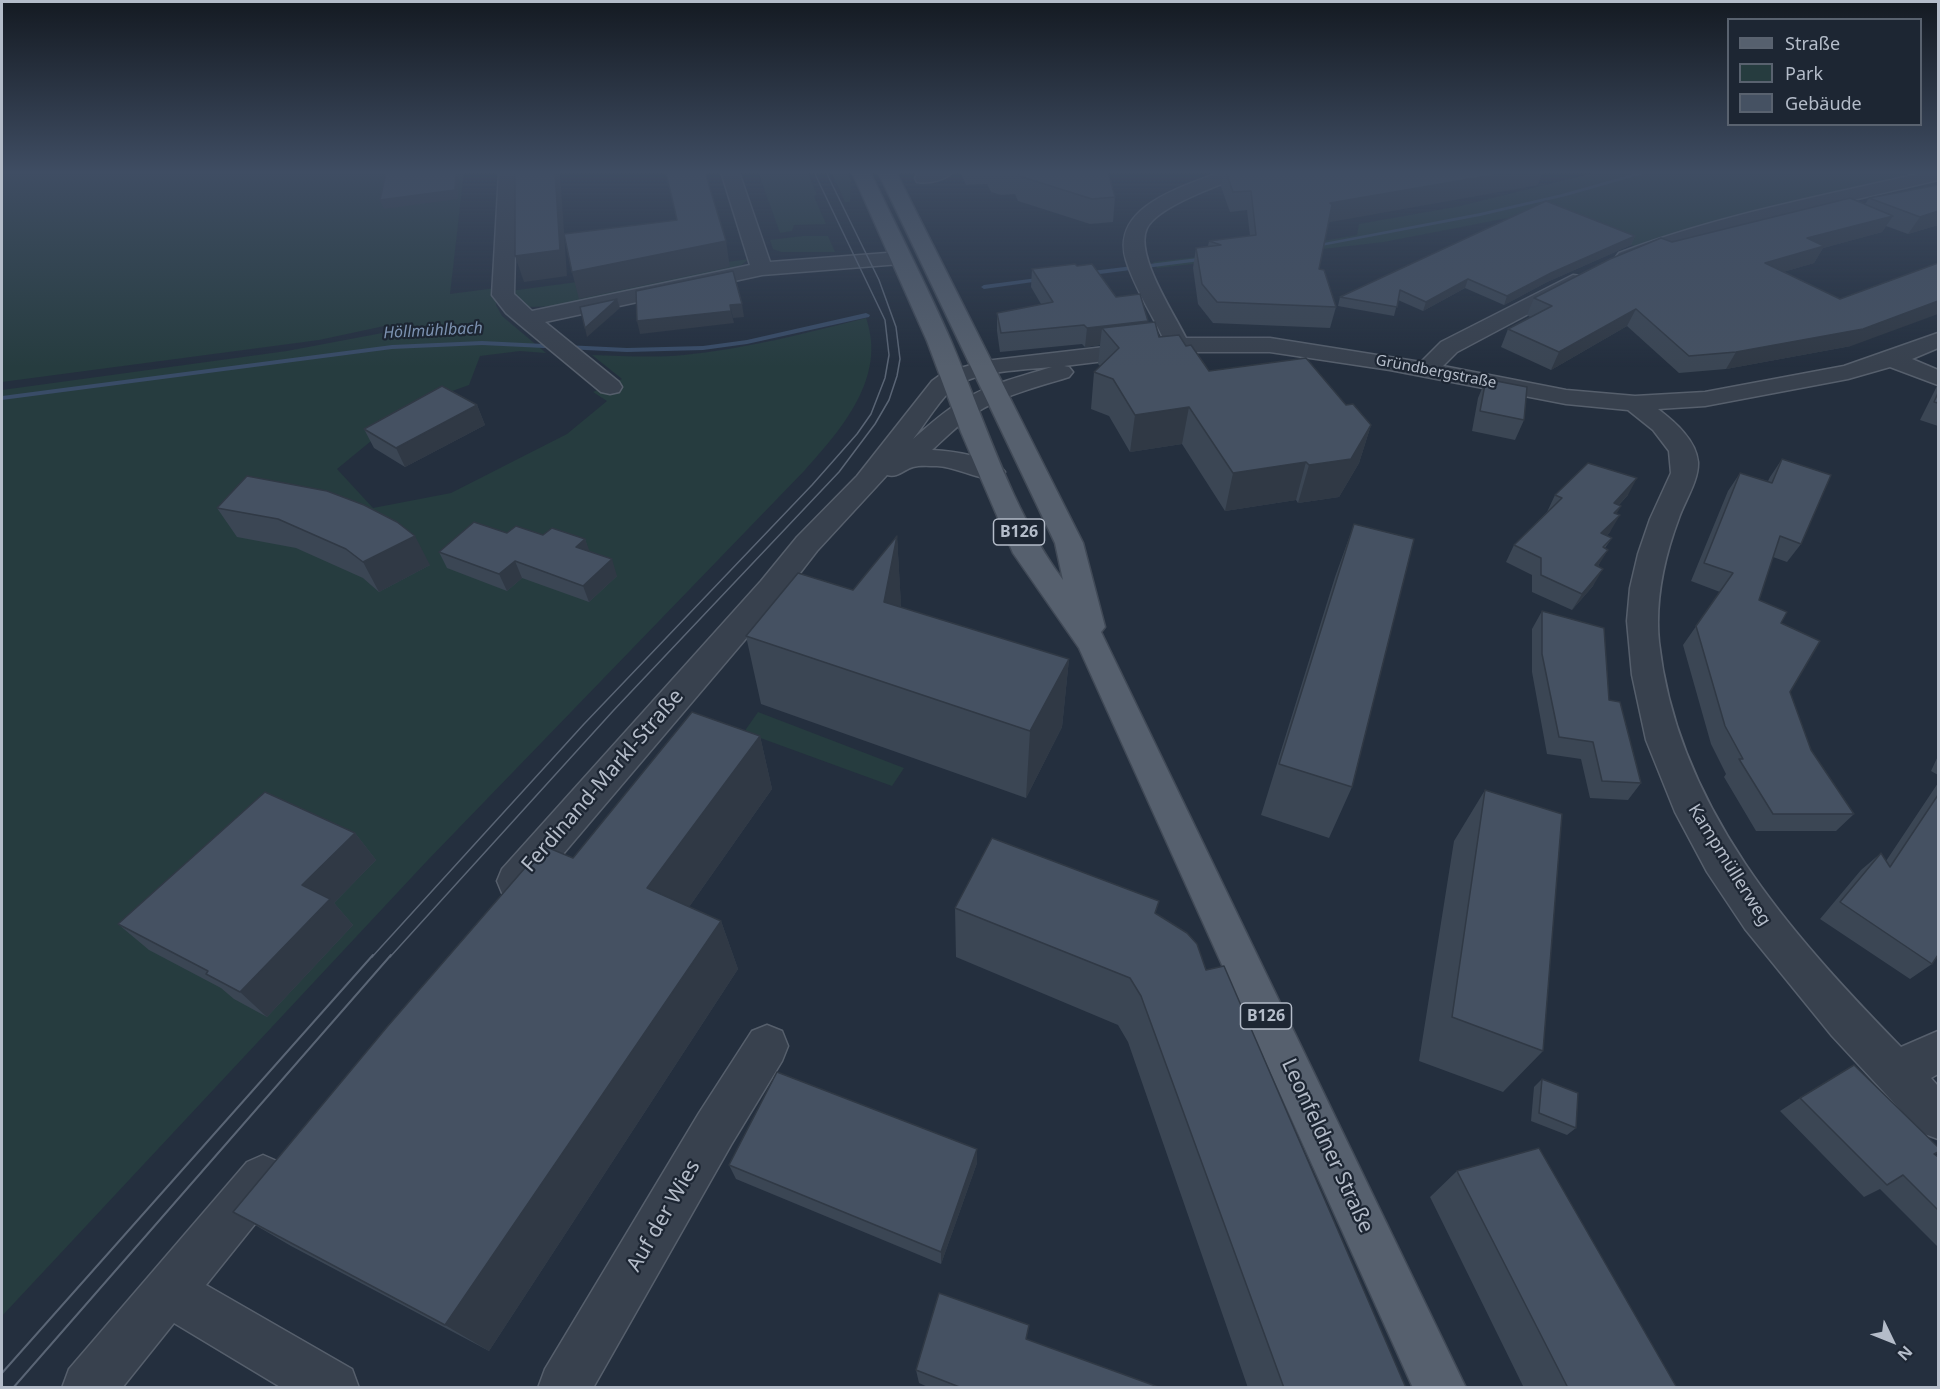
<!DOCTYPE html>
<meta charset="utf-8">
<style>
body{margin:0}
#map{position:relative;width:1940px;height:1389px;overflow:hidden;background:#242f3e;font-family:"Noto Sans",sans-serif}
canvas{display:block}
.frame{position:absolute;inset:0;border:3px solid #b4bcc9;pointer-events:none}
.legend{position:absolute;left:1727px;top:18px;width:195px;height:108px;box-sizing:border-box;background:#1d2633;border:2px solid #59626f;margin:0;padding:8px 10px;list-style:none;font-size:18px;color:#b4bcc9}
.legend li{display:flex;align-items:center;gap:12px;height:30px}
.legend b{width:30px;border:2px solid #59626f}
.north{position:absolute;left:1862px;top:1311px;width:60px;height:60px;-webkit-text-stroke:4px #1d2633;paint-order:stroke;rotate:133deg;font-size:16px;font-weight:700;line-height:24px;text-align:center;color:#b4bcc9}
.north::after{content:'';display:block;margin:auto;width:21px;height:27px;background:#b4bcc9;clip-path:polygon(50% 0,100% 100%,50% 72%,0 100%)}
</style>
<div id="map">
<canvas width="1940" height="1389"></canvas>
<div class="frame"></div>
<ul class="legend">
<li><b style="height:8px;background:#56606e"></b>Straße</li>
<li><b style="height:16px;background:#263c3f"></b>Park</li>
<li><b style="height:16px;background:#455162"></b>Gebäude</li>
</ul>
<div class="north">N</div>
</div>
<script>
const g = document.querySelector('canvas').getContext('2d');
g.lineJoin = 'round';
function fillPath(path, color) {
  g.fillStyle = color;
  g.fill(path, 'evenodd');
}
function stroke(path, color, width, dash) {
  g.strokeStyle = color;
  g.lineWidth = width;
  g.lineCap = dash ? 'butt' : 'round';
  g.setLineDash(dash || []);
  g.stroke(path);
}
function write(font, color, halo, rows, align = 'center') {
  g.font = font + ' "Noto Sans",sans-serif';
  g.lineWidth = 4.5;
  g.setLineDash([]);
  g.textBaseline = 'middle';
  g.strokeStyle = halo;
  g.fillStyle = color;
  for (const [text, x, y, turn = 0] of rows) {
    g.save();
    g.translate(x, y);
    g.rotate((+turn || 0) * Math.PI / 180);
    g.textAlign = isNaN(turn) ? turn : align;
    if (halo) g.strokeText(text, 0, 0);
    g.fillText(text, 0, 0);
    g.restore();
  }
}
fillPath(new Path2D(`
 M2 172H464L450 294 496 288V305L502 316 546 353 520 351 480 356 469 385 433 398 393 423 337 469 373 508 451 493 567 434 607 401 593 392 622 379 592 355C623 356 654 358 684 355 746 349 806 333 866 318 887 377 842 429 805 470L426 862 2 1316V390L287 351 393 331 389 325 319 340 2 382Z
 M758 172H808L817 195 814 196 826 224 794 225 792 231 780 233Z
 M831 172H847L851 180 850 202H845Z
 M1597 172H1935L1712 222 1636 247 1549 210 1384 242 1157 268 1153 262 1294 246 1357 235 1359 224 1460 206Z
 M803 236H828L835 252H781L773 249 770 240Z
 M749 259 736 269 558 306 529 307 517 303 510 291Z
 M758 712 904 768 892 786 744 732Z`), '#263c3f');
fillPath(new Path2D(`
 M1640 172H1650L1566 196 1480 216 1311 248 1308 246 1480 213 1562 194Z
 M1206 257 1208 258V260L1084 276 1081 274 1084 272Z
 M1045 277 1047 278V280L984 289 981 287 984 285Z
 M866 313 870 315 869 317 747 344 703 350 627 352 482 345 392 349 2 400V396L392 345 482 341 627 348 703 346 747 340Z`), '#394c67');
const minor = new Path2D(`
 M499 172H517L514 294 532 311 750 265 721 172H739L770 262 900 252 907 254 910 258 907 262 900 264 762 275 545 322 619 382 622 387 619 392 610 394 601 392 519 324 506 313 492 295Z
 M924 172H953C946 180 928 184 917 182L915 178 917 174Z
 M1220 172H1246L1243 176C1220 185 1158 206 1147 228 1134 254 1174 313 1186 338H1270L1421 362 1441 342 1573 275 1581 276 1584 281 1581 286 1457 352 1443 366 1566 390 1635 396 1705 392 1844 366 1938 333V348L1912 359 1938 370V385L1890 367 1848 379 1705 406 1658 409C1675 422 1696 440 1698 462 1699 480 1685 501 1679 518 1664 558 1655 599 1659 642 1677 807 1790 933 1901 1047L1938 1031V1074L1931 1078 1938 1086V1139L1922 1133 1832 1036 1745 929 1707 872 1675 812 1646 740 1632 675 1627 621 1630 588 1638 554 1650 519 1671 473 1669 451 1653 430 1628 410 1566 404 1390 370 1270 352H1178L1064 366 1069 367 1073 372 1069 377C1037 387 1003 395 974 414 959 424 945 438 932 450 950 451 994 456 1005 472L1001 478C982 483 959 467 937 466 929 466 920 465 913 467 903 470 898 478 887 475L817 551 783 595 530 893 516 897 502 893 497 881 502 869 761 581 797 537 857 476 932 381 943 373 985 361 1164 340C1152 314 1134 287 1126 260 1110 206 1183 187 1220 172ZM1052 367C1019 377 985 385 957 404 941 414 927 427 913 439 925 424 936 405 950 391 971 370 1024 370 1052 367Z
 M1926 172H1938V180L1743 226 1677 244 1626 263 1619 261 1616 257 1619 253C1718 215 1823 196 1926 172Z
 M767 1025 782 1031 788 1046 782 1061 731 1145 593 1388H538L545 1369 699 1113 752 1031Z
 M263 1155 279 1162 286 1178 279 1194 206 1285 352 1369 359 1388H282L174 1323 122 1388H62L69 1369 247 1162Z`);
const major = new Path2D(`
 M852 172H870C897 228 926 284 951 341 985 421 1011 509 1063 580L1055 543 878 172H896L1083 543 1105 627 1101 632 1466 1388H1413L1079 648 1013 553 961 432 927 341Z`);
stroke(minor, '#565f6c', 3);
stroke(major, '#414a57', 3);
fillPath(minor, '#38414e');
fillPath(major, '#56606e');
stroke(new Path2D(`
 M372 957 584 724 812 485 857 434 871 414 885 378 889 355 885 320 814 172
 M390 957 613 711 839 472 875 424 889 400 897 376 900 359 896 327 879 280 826 172`), '#5a6575', 1.5);
stroke(new Path2D(`
 M2 1373 373 955
 M13 1388 391 955`), '#5a6575', 2);
fillPath(new Path2D(`
 M960 172H1108L1115 197 1113 222 1090 224 1018 201 1015 194 1001 195 991 192 987 184 966 185Z
 M1223 172H1226L1538 185 1328 222 1319 269 1336 307 1330 328 1213 323 1198 304 1193 268 1196 248 1208 246 1209 241 1250 236 1247 210 1230 212 1221 187Z
 M1938 185V225L1908 234 1886 226 1882 232 1823 248 1814 263 1783 272 1851 346 1726 369 1679 373 1627 326 1551 370 1501 347 1508 329 1530 317 1527 315 1534 298 1672 242 1865 204 1869 198Z
 M1635 236 1631 245 1547 282 1504 305 1465 288 1423 311 1398 300 1394 316 1338 306 1340 297Z
 M1077 266 1147 323 1159 337 1186 346 1209 371 1346 405 1371 425 1359 463 1339 497 1298 503 1296 500 1225 511 1182 444 1130 452 1109 416 1091 409 1094 372 1100 366 1098 364 1100 345 1085 347 1082 344 1000 352 997 331V313L1041 304 1031 287 1032 269Z
 M1486 379 1524 420 1515 440 1472 431 1478 398Z
 M1938 384V426L1920 420Z
 M477 405 485 425 405 467 374 448 364 429Z
 M1782 459 1801 544 1787 562 1773 557 1759 600 1781 623 1790 692 1811 750 1854 814 1836 831H1756L1724 777 1726 774 1711 744 1683 645 1720 592 1691 581 1728 491 1740 473 1768 481 1770 477Z
 M247 476 430 565 379 592 363 578 296 548 237 537 217 508Z
 M1555 495H1628L1619 505 1610 532 1607 535 1612 538 1605 548 1598 567 1593 586 1572 610 1532 592V575L1506 562 1514 545 1547 512Z
 M1354 524 1352 787 1329 838 1261 815 1335 577Z
 M507 533 585 539 589 552 617 576 589 602 522 578 507 591 447 568 439 552Z
 M897 536 901 607 1069 659 1062 727 1026 798 761 704 746 636 853 590Z
 M1542 611 1641 783 1628 800 1590 798 1581 759 1547 754 1532 672V629Z
 M760 736 772 789 689 907 721 921 738 969 489 1351 291 1246 233 1212 573 858Z
 M1938 756V775L1931 771Z
 M1938 783V955L1932 964 1910 979 1820 919 1861 870 1881 853 1886 861Z
 M1485 790 1543 1051 1503 1092 1419 1061 1454 841Z
 M355 833 376 860 334 903 353 925 267 1017 234 999 221 988 149 950 118 924Z
 M955 908 1156 914 1206 970 1406 1388H1248L1128 1042 1118 1025 956 957Z
 M1542 1079 1576 1128 1567 1135 1531 1121 1534 1087Z
 M1800 1098 1934 1154 1938 1157V1247L1880 1189 1864 1197 1780 1111Z
 M977 1163 941 1264 736 1179 729 1165Z
 M1457 1171 1677 1388H1524L1430 1197Z
 M1026 1339 1161 1388H930L919 1383 916 1370Z`), '#3b4654');
fillPath(new Path2D(`
 M456 172H459L458 199 384 209 380 200Z
 M555 172H560L567 276 524 282 515 256Z
 M1510 172H1543L1538 185 1325 223 1330 203Z
 M1938 211V225L1908 234 1920 217Z
 M1893 216 1882 232 1823 248 1814 263 1756 280 1765 263 1807 238Z
 M1635 236 1631 245 1547 282 1504 305 1507 296 1551 273Z
 M726 241 730 267 579 299 572 272Z
 M1468 279 1465 288 1423 311 1426 302Z
 M617 299 620 308 587 337 585 328Z
 M1938 301V314L1851 346 1726 369 1736 352Z
 M742 304 744 317 733 318 730 305Z
 M1636 309 1627 326 1551 370 1559 352Z
 M731 311 734 323 640 334 637 321Z
 M1148 321 1145 340 1102 328 1100 345 1085 347 1087 328Z
 M477 405 485 425 405 467 396 448Z
 M1189 407 1182 444 1130 452 1135 415Z
 M1371 425 1359 463 1339 497 1298 503 1309 465Z
 M1306 462 1296 500 1225 511 1233 473Z
 M1637 478 1628 495 1605 519 1614 503Z
 M1621 506 1612 522 1620 515 1610 532 1592 550 1601 533 1614 513Z
 M415 536 430 565 379 592 363 562Z
 M897 536 901 604 890 670 884 602Z
 M585 539 591 555 576 547Z
 M1608 550 1598 566 1595 565Z
 M612 559 617 576 589 602 583 586Z
 M515 561 522 578 507 591 499 574Z
 M1603 569 1593 586 1572 610 1582 594Z
 M1069 659 1062 727 1026 798 1030 731Z
 M760 736 772 789 668 937 647 888Z
 M355 833 376 860 334 903 353 925 267 1017 240 992 302 885Z
 M721 921 738 969 489 1351 445 1325Z
 M977 1149V1163L941 1264V1252Z`), '#303945');
const building = new Path2D(`
 M386 172H456L455 190 380 200Z
 M515 172H555L560 250 515 256Z
 M666 172H705L726 241 572 272 564 234 677 220Z
 M1017 172H1108L1115 197 1092 199 1019 176Z
 M1226 172H1510L1330 203 1332 205 1319 269 1324 270 1336 307 1217 302 1202 284 1196 248 1221 245 1209 241 1256 235 1251 191 1233 192Z
 M1938 185V211L1920 217 1869 198Z
 M1850 198 1893 216 1807 238 1824 246 1765 263 1840 299 1938 263V301L1863 329 1736 352 1689 356 1636 309 1559 352 1508 329 1552 306 1534 298 1610 259 1661 238 1672 242Z
 M1546 201 1635 236 1551 273 1507 296 1468 279 1426 302 1400 290 1397 307 1340 297Z
 M1075 264 1077 266 1092 264 1116 297 1140 294 1148 321 1087 328 1084 325 1001 333 997 313 1053 302 1032 269Z
 M733 271 742 304 730 305 731 311 637 321 636 291Z
 M617 299 585 328 580 307Z
 M1155 322 1159 337 1179 335 1186 346 1191 345 1209 371 1306 358 1346 405 1353 404 1371 425 1351 459 1309 465 1306 462 1233 473 1189 407 1135 415 1113 379 1094 372 1119 348 1102 328Z
 M1486 379 1527 387 1524 420 1480 411Z
 M442 386 477 405 396 448 364 429Z
 M1938 393V403L1934 402Z
 M1782 459 1831 475 1801 544 1780 536 1759 600 1787 612 1781 623 1820 641 1790 692 1811 750 1854 814H1773L1739 759H1743L1725 726 1696 626 1733 573 1704 563 1740 473 1772 483Z
 M1588 463 1637 478 1614 503 1621 506 1614 513 1620 515 1601 533 1612 538 1603 547 1608 550 1595 565 1603 569 1582 594 1541 575V558L1514 545 1562 498 1555 495Z
 M247 476 327 491 364 505 397 522 415 536 363 562 346 549 278 519 217 508Z
 M474 522 507 533 516 526 543 535 552 528 585 539 576 547 612 559 583 586 515 561 499 574 439 552Z
 M1354 524 1414 539 1352 787 1279 764Z
 M897 536 884 602 1069 659 1030 731 746 636 798 573 853 590Z
 M1542 611 1604 628 1609 700 1620 702 1641 783 1602 781 1593 742 1559 737 1542 654Z
 M692 712 760 736 647 888 721 921 445 1325 233 1212 387 1027 544 846 573 858Z
 M1485 790 1562 814 1543 1051 1452 1017Z
 M265 792 355 833 302 885 330 899 240 992 206 974 208 971 118 924Z
 M1938 795V955L1932 964 1840 902 1881 853 1890 867Z
 M992 838 1159 901 1155 913 1187 933 1197 944 1206 970 1224 966 1406 1388H1284L1141 996 1130 978 955 908Z
 M1854 1065 1938 1147V1152L1934 1154 1938 1157V1210L1903 1175 1887 1185 1800 1098Z
 M777 1072 977 1149 941 1252 729 1165Z
 M1542 1079 1578 1093 1576 1128 1539 1113Z
 M1539 1148 1677 1388H1568L1457 1171Z
 M939 1293 1029 1325 1026 1339 1161 1388H962L916 1370Z`);
fillPath(building, '#455162');
stroke(building, '#303945', 1.5);
const sky = g.createLinearGradient(0, 0, 0, 367);
sky.addColorStop(0, '#141a22');
sky.addColorStop(0.47, '#3f4d63');
sky.addColorStop(1, '#3f4d6300');
g.fillStyle = sky;
g.fillRect(0, 0, 1940, 367);
write('15px', '#b4bcc9', '#1d2633', [
 ["Gründbergstraße",1436,372,11]
]);
write('italic 16px', '#7c92b1', '#1d2633', [
 ["Höllmühlbach",433,331,-3]
]);
for (const [x, y, w] of [
 [1019,532,51],
 [1266,1016,51]
]) {
  const box = new Path2D();
  box.roundRect(x - w / 2, y - 13, w, 26, 4.5);
  g.fillStyle = '#1d2633';
  g.fill(box);
  stroke(box, '#b4bcc9', 1.5);
}
write('bold 16px', '#b4bcc9', null, [
 ["B126",1019,532],
 ["B126",1266,1016]
]);
write('18px', '#b4bcc9', '#1d2633', [
 ["Kampmüllerweg",1729,865,58]
]);
write('21px', '#b4bcc9', '#1d2633', [
 ["Ferdinand-Markl-Straße",603,781,-49],
 ["Leonfeldner Straße",1327,1146,65],
 ["Auf der Wies",664,1216,-60]
]);
</script>
